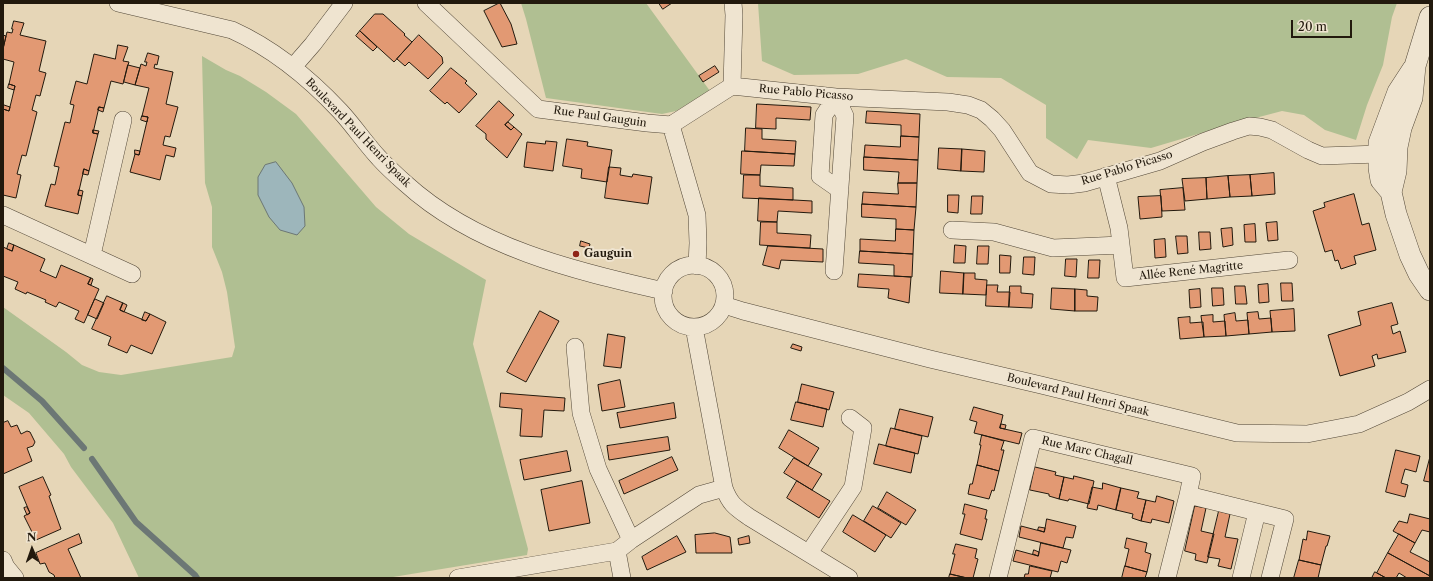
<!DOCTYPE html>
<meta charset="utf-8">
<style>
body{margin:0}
#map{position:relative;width:1433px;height:581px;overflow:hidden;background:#e6d6b7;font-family:"Libre Caslon Text",serif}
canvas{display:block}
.frame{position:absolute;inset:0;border:4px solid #22190d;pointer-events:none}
.north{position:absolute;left:12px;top:529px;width:40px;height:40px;-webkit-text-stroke:3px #efe4d0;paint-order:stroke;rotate:358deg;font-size:11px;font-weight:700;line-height:16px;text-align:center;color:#22190d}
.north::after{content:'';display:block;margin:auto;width:14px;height:18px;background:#22190d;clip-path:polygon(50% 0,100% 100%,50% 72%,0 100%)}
.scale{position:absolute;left:1291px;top:20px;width:61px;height:18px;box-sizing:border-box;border:2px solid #22190d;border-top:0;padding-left:5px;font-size:12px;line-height:14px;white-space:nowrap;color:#22190d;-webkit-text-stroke:3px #efe4d0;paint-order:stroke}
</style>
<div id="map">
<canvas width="1433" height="581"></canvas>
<div class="frame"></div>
<div class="north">N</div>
<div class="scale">20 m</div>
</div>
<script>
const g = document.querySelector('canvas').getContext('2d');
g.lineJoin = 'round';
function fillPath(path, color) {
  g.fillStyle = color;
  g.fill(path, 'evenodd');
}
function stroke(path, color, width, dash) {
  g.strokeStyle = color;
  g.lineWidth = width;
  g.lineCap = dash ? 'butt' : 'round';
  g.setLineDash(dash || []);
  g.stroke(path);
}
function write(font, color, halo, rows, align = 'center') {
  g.font = font + ' "Libre Caslon Text",serif';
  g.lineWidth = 4;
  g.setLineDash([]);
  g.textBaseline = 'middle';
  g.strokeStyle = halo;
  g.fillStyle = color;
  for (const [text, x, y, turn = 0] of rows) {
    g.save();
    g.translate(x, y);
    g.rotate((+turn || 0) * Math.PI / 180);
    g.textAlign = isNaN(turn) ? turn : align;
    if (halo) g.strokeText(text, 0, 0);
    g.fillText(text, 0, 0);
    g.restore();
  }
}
fillPath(new Path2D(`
 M521 3H646L710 91 676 111 662 114 546 98 526 19Z
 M758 3H1397L1392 17 1383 65 1367 105 1356 140 1325 130 1304 115 1282 111 1225 126 1151 148 1088 140 1077 159 1046 138V105L1001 78 947 77 906 59 858 74 794 75 762 61Z
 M202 56 226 70 240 76 266 92 296 114 376 207 409 234 486 280 473 344 528 549 527 555 387 578H139L113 523 71 467 64 454 29 413 3 395V307L66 352 82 365 99 372 121 375 232 357 235 347 227 292 222 272 212 247V207L205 183Z`), '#b0bf92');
const water = new Path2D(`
 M276 162 292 183 304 207 305 226 297 235 280 230 269 217 258 195V177L265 165Z`);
fillPath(water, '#9db6bb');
stroke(water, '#6c7775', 1);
stroke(new Path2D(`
 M3 368 42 401 84 448
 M92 459 136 522 195 575 197 578`), '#6c7775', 6);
const building = new Path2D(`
 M500 3 511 24 517 44 502 47 484 11Z
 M659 3H672L663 9Z
 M375 14H383L405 34 404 35 412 42 394 62 360 31Z
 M14 21 24 23 20 35 46 41 39 71 46 73 40 96 36 95 32 110 37 112 26 156 22 155 17 174 21 175 16 198 3 195V109L9 111 15 86 9 84 14 62 3 59V49L7 32 12 33 13 29H12Z
 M360 31 377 47 373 51 356 36Z
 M3 35 6 36 3 49Z
 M419 35 442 57 443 63 428 79 409 62 405 66 397 59Z
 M118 45 128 47 123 61 129 62 128 65 123 84 111 81 104 108 99 107 93 133 98 134 89 171 84 169 78 195 82 196 78 214 45 206 51 184 55 185 59 167 54 166 65 122 70 123 74 105 70 104 76 81 87 84 94 54 115 59Z
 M148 53 159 56 157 65 155 64 154 68 173 72 166 104 178 107 170 137 165 136 163 145 176 148 174 157 166 155 160 180 130 172 135 154 139 155 148 117 142 116 149 88 135 85 141 64 146 66 147 62H145Z
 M128 65 140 68 135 85 124 82Z
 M715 66 719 72 703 82 699 76Z
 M451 68 467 81 465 83 477 94 459 113 447 102 445 104 430 91Z
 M9 84 15 86 14 90 8 88Z
 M499 101 514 115 505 125 511 130 514 127 522 134 507 158 486 139V134L476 126Z
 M757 104 811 107 810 120 776 118V129L756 128Z
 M4 105 10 107 9 111 3 109Z
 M99 107 104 108 103 112 98 110Z
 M867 111 920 114 919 137 901 136V125L866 123Z
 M142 116 148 117 147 122 141 120Z
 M508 122 514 127 511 130 505 125Z
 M746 128 762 129V139L796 141 795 154 745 151Z
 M93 130 99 131 98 134 93 133Z
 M901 136 919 137 918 160 864 157 865 145 900 147Z
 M567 139 588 142 587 146 612 150 607 182 581 178 582 169 563 166Z
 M546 141 557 142 553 171 524 167 527 142 545 144Z
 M939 148 962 149 961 171 938 169Z
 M962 149 985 151 984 172 961 171Z
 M135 150 140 151 139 155 135 154Z
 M742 151 795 154 794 166 761 165 760 175 741 174Z
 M864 157 918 160 917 183H898L899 172 864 170Z
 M609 167 621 168 620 175 632 177 633 174 652 177 648 204 605 198Z
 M84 169 89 171 88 175 83 174Z
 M1274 173 1275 194 1252 196 1250 175Z
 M744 175H760V186L793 188V200L743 198Z
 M1250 175 1252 196 1230 197 1228 176Z
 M1228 176 1230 197 1207 199 1206 178Z
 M1206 178 1207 199 1185 201 1182 179Z
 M898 183H917L916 207 862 204 863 192 898 194Z
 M1183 188 1185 210 1162 211 1160 190Z
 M79 190 83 191 82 196 78 195Z
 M1354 194 1362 225 1369 223 1376 250 1354 256 1356 264 1341 269 1338 260 1335 261 1332 250 1325 252 1313 211 1325 207 1324 203Z
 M948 195H959L958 213 948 212Z
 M972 196H983L982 214H971Z
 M1161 196 1162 217 1140 219 1138 197Z
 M759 198 812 201V213L778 211 777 222 758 221Z
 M862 204 916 207 914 230 896 229V219L862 217Z
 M761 222H777V233L811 235 810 248 760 245Z
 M1277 222 1278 240 1268 241 1266 223Z
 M1255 224 1256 242H1245L1244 225Z
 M1232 228 1233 245 1223 247 1221 229Z
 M896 229 914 230 913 254 860 251V239L895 241Z
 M1199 232H1210L1211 249 1200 250Z
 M1176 236H1187L1188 253 1178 254Z
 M1165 239 1166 257 1155 258 1154 240Z
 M581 241 590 244 589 248 580 246Z
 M9 243 14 245 12 251 7 249Z
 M14 245 45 259 40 271 56 278 61 265 91 278 88 284 99 289 84 323 75 319 79 311 59 302 56 307 45 302 46 300 27 292 26 294 15 289 18 282 3 276V247L12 251Z
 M955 245 966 246 965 263H954Z
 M768 246 823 249V262L781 260 779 269 763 265Z
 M978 246H989L988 264H977Z
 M860 251 913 254 912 277 894 276V265L859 263Z
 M1000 255 1011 256 1010 273H1000Z
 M1024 257H1035L1034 275 1023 274Z
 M1066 259H1077L1076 277 1065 276Z
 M1089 260H1100L1099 278H1088Z
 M941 271 964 273 963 294 940 293Z
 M964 273H975V279L987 280 986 295 963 294Z
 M859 274 911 277 909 303 888 298 889 289 858 287Z
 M91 278 93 279 91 285 88 284Z
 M1281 283H1292L1293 301H1282Z
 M1268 284 1269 302 1259 303 1258 285Z
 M987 285H998L997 292H1010L1009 307 986 306Z
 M1010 286H1021V293L1033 294 1032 308 1009 307Z
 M1235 286H1245L1247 304H1236Z
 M1052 288 1075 289V311L1051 309Z
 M1212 288H1223L1224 305 1213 306Z
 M1075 289 1087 290V296L1098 297 1097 311H1075Z
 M1200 289 1201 307 1190 308 1189 290Z
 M107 296 123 303 120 310 146 321 150 314 166 322 152 354 131 345 127 353 108 345 111 337 92 329Z
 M95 299 104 303 97 319 88 315Z
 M123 303 127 305 124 312 120 310Z
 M1392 303 1398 324 1391 326 1393 334 1400 331 1406 352 1378 359 1377 354 1372 356 1375 366 1340 376 1328 335 1361 325 1358 312Z
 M1294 309 1295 331 1272 332 1270 311Z
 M540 311 559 321 526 382 507 372Z
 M145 312 150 314 146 321 142 320Z
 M1258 312 1259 319 1271 318 1272 332 1249 334 1247 313Z
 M1235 313 1236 321 1248 320 1249 334 1226 336 1224 315Z
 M1213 315V322L1225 321 1226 336 1204 337 1201 316Z
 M1190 317V323L1203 322 1204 337 1180 339 1178 318Z
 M608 334 625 337 621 368 604 366Z
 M793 344 802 347 801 351 791 348Z
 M620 380 625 407 602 411 598 385Z
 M802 384 834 392 829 410 798 402Z
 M501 393 565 398 564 411 544 410 542 437 520 436 522 409 500 407Z
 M796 402 827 409 823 427 791 420Z
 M674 403 676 418 620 428 617 413Z
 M974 407 1003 415 1000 428 1022 433 1019 444 974 433 977 422 970 420Z
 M900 409 933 417 928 437 895 429Z
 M8 421 11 427 17 425 21 434 27 431 30 432 35 442 33 446 27 448 32 461 3 474V423Z
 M1001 424 1006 425 1005 429 1000 428Z
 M891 428 922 436 918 454 886 446Z
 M789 430 819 448 808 466 779 448Z
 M982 435 1004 441 1001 450H1004L999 471 977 465 981 445H980Z
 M668 437 670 450 609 460 607 446Z
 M879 444 915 453 911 473 874 464Z
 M1396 450 1420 456 1416 472 1405 469 1401 483 1408 485 1405 497 1386 492Z
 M567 451 571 471 524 480 520 460Z
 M672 457 678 470 624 494 619 481Z
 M1430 457V482L1424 481Z
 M794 458 822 474 812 490 784 473Z
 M977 465 999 471 994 491 992 490 989 499 968 494 970 484H972Z
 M1035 467 1056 472 1055 475 1064 477 1059 499 1049 496V494L1030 490Z
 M1074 476 1094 481 1089 504 1069 499 1068 501 1059 499 1064 477 1073 479Z
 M43 477 51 495 49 496 61 529 36 540 24 516 30 513 19 487Z
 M582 481 590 523 549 531 541 490Z
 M797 481 830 501 819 518 787 498Z
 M1103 483 1121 488 1116 510 1098 505 1097 510 1087 508 1092 487 1102 489Z
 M1121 488 1139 492 1137 498 1146 500 1141 521 1132 518 1133 514 1116 510Z
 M887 492 916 510 906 525 878 508Z
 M1157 496 1174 501 1169 523 1152 519 1151 523 1141 521 1146 500 1155 502Z
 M965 504 987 510 985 519H987L982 540 960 534 965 514H963Z
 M873 506 901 523 891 538 864 521Z
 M1195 506 1206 508 1201 531 1214 534 1207 563 1195 560 1196 554 1185 551Z
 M27 507 30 513 27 515 24 508Z
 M1219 511 1230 514 1225 537 1238 539 1231 569 1218 566 1220 559 1208 557Z
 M1410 514 1430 519V532L1422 530 1415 543 1393 531 1399 521 1407 523Z
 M853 515 886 535 875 552 843 532Z
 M1047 519 1076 526 1073 538 1066 537 1063 548 1019 537 1021 526 1044 532Z
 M1039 527 1045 528 1044 532 1038 530Z
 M1308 531 1330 536 1327 546H1326L1321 565 1299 560 1303 539 1306 540Z
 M715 533 730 537 732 553H696L695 535Z
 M79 534 82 543 68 549 81 578H55L54 575 49 572 45 563 40 564 36 553Z
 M1399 534 1415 543 1410 552 1430 562V576L1388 553Z
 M677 536 686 552 647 570 642 557Z
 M749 536 750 543 739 545 738 539Z
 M1127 538 1147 543 1145 552 1151 554 1147 572 1125 566 1129 549 1125 548Z
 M1041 543 1071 550 1067 563 1061 561 1058 572 1013 561 1016 550 1038 556Z
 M956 544 977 549 975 558 978 559 973 578H967L950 574 955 554H953Z
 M1034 550 1039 552 1038 556 1033 554Z
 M1388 553 1430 576V578H1407L1399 573 1396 578H1386L1377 573Z
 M1299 560 1321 565 1318 578H1294Z
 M1030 566 1052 571 1050 578H1024L1025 574H1028Z
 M1125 566 1147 572 1145 578H1122Z
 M1375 572 1377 573 1386 578H1372Z
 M950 574 967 578H949Z`);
fillPath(building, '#e29973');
stroke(building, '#22190d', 1);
const minor = new Path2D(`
 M118 3 232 30C274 49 309 78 340 111 354 126 365 143 379 158 387 167 396 175 405 183 475 247 574 271 664 291
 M426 3 538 109 647 123 671 125 697 215 698 243 697 266
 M293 67 313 44 344 3
 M732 86 836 97 948 102 968 105 981 110 992 119 1002 130 1030 173 1051 184 1068 185 1084 183 1160 161 1203 142 1233 131 1249 126 1260 127 1272 130 1308 150 1322 156 1379 154
 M836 97 824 115 820 176 840 190
 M671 125 732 86 734 15 733 3
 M1106 176 1119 228 1125 278 1289 260
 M3 215 132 274
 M952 230 994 232 1053 248 1121 245
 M92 255 123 120
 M663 296a31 31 0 1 1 62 0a31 31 0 1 1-62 0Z
 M834 271 845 116 836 97
 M724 305 743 311 930 359 1041 385 1237 433 1307 434 1359 424 1408 402 1430 389
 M694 327 724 488C730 504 735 507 749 517L849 578
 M575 347 581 413 598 469 631 540
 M617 551 622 578
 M809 553 853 487 863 428 850 418
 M3 560 6 567 15 578
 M458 578 617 551 631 540 699 495 724 488
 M998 578 1033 438 1192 476 1188 495
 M1167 578 1188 495 1285 519 1270 578
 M1241 578 1257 512`);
const tertiary = new Path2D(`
 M1430 17 1415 66 1412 98 1401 128 1397 147 1396 171 1391 192 1396 214 1410 255 1419 274 1430 290
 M1391 192 1381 180 1379 168V143L1398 92 1413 69`);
stroke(minor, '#534838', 18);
stroke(tertiary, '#534838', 22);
stroke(minor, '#efe4d0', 17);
stroke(tertiary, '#efe4d0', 21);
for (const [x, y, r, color] of [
 [576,254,4,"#8f2418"]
]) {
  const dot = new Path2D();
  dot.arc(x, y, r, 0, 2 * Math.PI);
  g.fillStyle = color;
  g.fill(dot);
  stroke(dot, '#efe4d0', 1.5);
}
write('11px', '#22190d', '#efe4d0', [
 ["Rue Pablo Picasso",806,93,5],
 ["Rue Paul Gauguin",600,117,8],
 ["Boulevard Paul Henri Spaak",358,133,46],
 ["Rue Pablo Picasso",1127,168,-17],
 ["Allée René Magritte",1191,271,-6],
 ["Boulevard Paul Henri Spaak",1078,395,14],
 ["Rue Marc Chagall",1087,451,13]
]);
write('bold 11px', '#22190d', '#efe4d0', [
 ["Gauguin",584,254]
], 'left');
</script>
